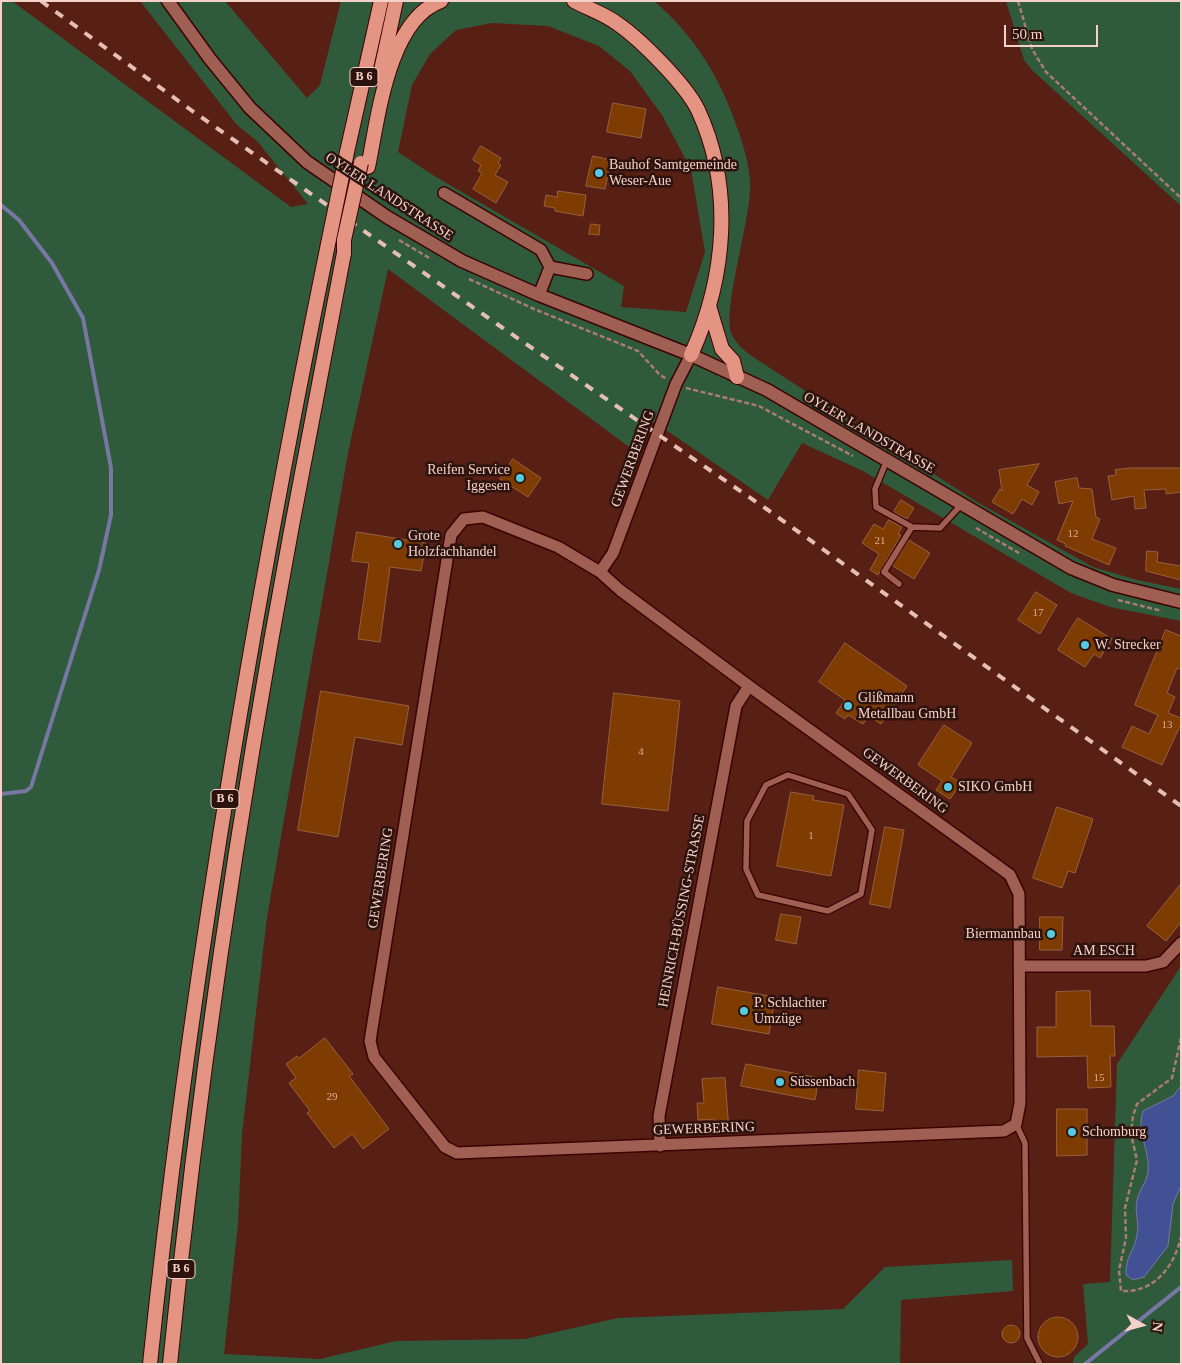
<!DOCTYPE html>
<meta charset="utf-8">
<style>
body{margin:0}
#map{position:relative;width:1182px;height:1365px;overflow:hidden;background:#581f15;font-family:"Times New Roman",serif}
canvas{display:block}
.frame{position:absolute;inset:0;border:2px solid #f6d1c9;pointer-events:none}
.north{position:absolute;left:1117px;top:1300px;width:50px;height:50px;-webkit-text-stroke:4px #2d130e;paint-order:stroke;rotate:97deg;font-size:14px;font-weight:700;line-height:20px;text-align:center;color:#f6d1c9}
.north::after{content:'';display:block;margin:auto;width:18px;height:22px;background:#f6d1c9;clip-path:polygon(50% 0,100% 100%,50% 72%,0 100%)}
.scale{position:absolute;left:1004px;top:25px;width:94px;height:22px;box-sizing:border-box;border:2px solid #f6d1c9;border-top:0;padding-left:6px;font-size:15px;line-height:18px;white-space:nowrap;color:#f6d1c9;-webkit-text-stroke:4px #2d130e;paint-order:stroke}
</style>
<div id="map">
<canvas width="1182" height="1365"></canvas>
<div class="frame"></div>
<div class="north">N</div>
<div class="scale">50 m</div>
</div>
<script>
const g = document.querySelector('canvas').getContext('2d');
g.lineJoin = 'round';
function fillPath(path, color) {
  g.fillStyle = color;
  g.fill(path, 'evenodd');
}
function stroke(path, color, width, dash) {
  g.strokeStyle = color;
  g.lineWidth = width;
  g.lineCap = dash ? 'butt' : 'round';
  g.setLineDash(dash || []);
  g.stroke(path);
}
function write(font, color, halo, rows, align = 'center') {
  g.font = font + ' "Times New Roman",serif';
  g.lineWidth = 5;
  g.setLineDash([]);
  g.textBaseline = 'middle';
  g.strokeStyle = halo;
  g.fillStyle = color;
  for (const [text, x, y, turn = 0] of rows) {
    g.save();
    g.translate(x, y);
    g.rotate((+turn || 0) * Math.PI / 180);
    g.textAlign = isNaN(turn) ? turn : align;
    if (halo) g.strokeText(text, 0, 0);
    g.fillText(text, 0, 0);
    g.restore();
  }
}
fillPath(new Path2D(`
 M1 1H12L291 207 308 204 257 141 237 125 140 1H225L307 98 320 85 341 1H654C695 36 721 79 738 130 744 148 750 166 750 185 751 221 721 312 732 335 737 345 745 351 753 357L977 502 1093 567 1137 580 1181 589V621L1110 607 1071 593 863 471 802 443 768 500 669 432 643 417 632 449 388 269 348 453 267 917 242 1134 238 1224 224 1354 320 1359 396 1341 525 1339 618 1318 843 1309 885 1267 1012 1260 1013 1291 901 1300 900 1364H1ZM492 23 548 26 599 46 630 71 662 115 691 169 705 252 686 312 621 307 624 286 436 177 398 152 412 85 430 54 456 30Z
 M1006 1H1181V206L1032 70 1024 60Z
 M1181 966V1364H1073L1074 1357 1088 1344 1083 1284 1110 1282 1117 1064Z`), '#2f5b3c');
const water = new Path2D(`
 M1181 1086V1186L1173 1204 1168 1246 1144 1277 1133 1280 1126 1275C1125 1256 1134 1253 1137 1235 1140 1224 1134 1211 1137 1200 1139 1190 1147 1182 1148 1171 1150 1150 1136 1132 1143 1111L1173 1096Z`);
fillPath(water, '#425194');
stroke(water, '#7877a4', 1);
stroke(new Path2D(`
 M1 205 19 220 52 263 83 318 111 468V515L99 570 31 787 26 791 1 794
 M1085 1364 1181 1287`), '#7877a4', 4);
const building = new Path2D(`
 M613 103 646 109 641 138 607 132Z
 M481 146 501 158 498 163 501 165 495 175 508 182 496 203 473 189 482 173 478 171 481 165 473 160Z
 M593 156 611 160 605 189 586 186Z
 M558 191 586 195 583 216 555 211V208L544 206 546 195 557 197Z
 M591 224 600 225 599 235 589 234Z
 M513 459 541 478 528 497 500 479Z
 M1039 464 1027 485 1039 492 1032 505 1022 499 1013 514 992 502 1000 489 1002 491 999 470Z
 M1131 468H1181V492L1166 494V489L1144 490 1146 508 1135 509 1134 496 1112 500 1108 476 1116 475 1115 470Z
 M1077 478 1079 488 1092 489 1096 517 1100 519 1092 539 1116 548 1109 565 1065 546 1066 544 1057 540 1073 501 1059 504 1055 482Z
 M901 500 914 508 907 519 894 512Z
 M889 520 902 527 898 534 901 535 878 575 870 570 879 554 862 543 874 524 883 529Z
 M357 532 426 543 421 571 390 567 380 642 358 639 369 563 352 561Z
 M909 540 930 553 914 579 893 566Z
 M1147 551 1158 552 1157 562 1181 566V580L1146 571Z
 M1036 592 1057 605 1040 634 1018 620Z
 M1078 618 1112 639 1100 658 1094 654 1085 667 1058 650Z
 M1166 630 1181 636V669L1177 668 1167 693 1175 697 1168 713 1181 718V724L1162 765 1122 747 1132 726 1149 734 1158 715 1135 705Z
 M845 643 907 686 881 724 869 716 863 724 848 715 845 719 836 713 845 700 819 682Z
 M321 691 409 706 402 745 355 737 338 837 298 830Z
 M614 693 680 701 668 811 602 804Z
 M944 725 972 743 951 777 961 783 950 799 936 790 942 781 918 765Z
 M791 792 814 796 813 800 844 805 831 876 777 866Z
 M1057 807 1093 819 1075 873 1068 871 1062 888 1033 878Z
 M885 827 904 830 890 908 870 904Z
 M1181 884V922L1166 941 1147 926Z
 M781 914 801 917 796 944 776 940Z
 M1040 917H1063L1062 950H1040Z
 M718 987 775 997 769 1034 712 1024Z
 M1090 991 1091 1026H1114L1115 1056H1110L1111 1087 1088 1088 1087 1056 1037 1057V1027H1056V992Z
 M325 1038 353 1074 349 1076 389 1129 363 1149 352 1134 334 1148 307 1113 310 1111 289 1083 296 1078 286 1064 297 1056 299 1058Z
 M746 1064 819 1078 815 1100 741 1086Z
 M859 1070 886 1073 883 1111 856 1109Z
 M725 1078 729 1131 715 1132 714 1119 698 1120 697 1103H704L702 1079Z
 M1057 1109H1087V1155L1057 1156Z
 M1038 1337a20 20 0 1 1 40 0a20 20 0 1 1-40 0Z
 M1002 1334a9 9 0 1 1 18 0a9 9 0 1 1-18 0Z`);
fillPath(building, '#7f3c02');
stroke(building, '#97603e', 1);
const service = new Path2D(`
 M887 460 875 489 876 507 912 527 940 528 961 505
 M899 584 884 572 912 527
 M788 775 848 794 872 830 861 894 828 911 758 895 746 869 747 821 766 785Z
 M1016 1124 1025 1143 1027 1338 1040 1364`);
const minor = new Path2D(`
 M444 193 541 250 550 267 587 274
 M539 295 550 267
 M483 517 558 547 600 572 620 590 749 686 1010 875 1019 894 1020 1103 1016 1124 1004 1131 457 1153 445 1147 374 1057 370 1041 451 535 464 519Z
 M600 572 613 553 676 384 691 355
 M1019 966H1146L1163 962 1181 943
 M660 1146 659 1116 736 706 749 686`);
const secondary = new Path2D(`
 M168 1 210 59 250 108 307 162 387 217 462 261 539 295 691 355 767 390 1071 568 1113 585 1181 602`);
const trunk = new Path2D(`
 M574 1C589 9 605 14 618 24 641 40 686 85 698 110 734 188 726 277 691 355
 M380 75 396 1
 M347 152 381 1
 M368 167C378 119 388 20 441 1
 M709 306 722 349 733 361 737 377
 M150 1364C189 986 253 611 329 239
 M170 1364C198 1086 240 805 291 531 308 438 327 346 344 253`);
stroke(service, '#3b0300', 8);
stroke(minor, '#3b0300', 14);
stroke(secondary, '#3b0300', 15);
stroke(trunk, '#3b0300', 16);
stroke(new Path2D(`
 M1018 1 1032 49 1046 72 1181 198
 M399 240 431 259
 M469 279 534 309 638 351 660 375 667 379
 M686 388 759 406 853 456
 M976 528 1019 553
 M1118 600 1162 611
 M1181 1038 1172 1078 1137 1104 1133 1116 1131 1134 1137 1160 1125 1208 1126 1238 1119 1270 1121 1291C1154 1293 1174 1267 1181 1237`), '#aa7c73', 2.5, [5, 2.5]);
stroke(service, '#9f5f52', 5.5);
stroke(minor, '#9f5f52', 11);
stroke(secondary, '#9f5f52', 12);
stroke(trunk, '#e49483', 14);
stroke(new Path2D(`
 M41 1 191 110 497 324 768 510 1181 806`), '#e5beb6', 4, [9, 9]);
const trunkBridge = new Path2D(`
 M329 239 347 152
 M344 253V240L361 163`);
stroke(trunkBridge, '#3b0300', 16, []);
stroke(trunkBridge, '#e49483', 14);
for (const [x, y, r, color] of [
 [599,173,5,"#55cae0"],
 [520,478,5,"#55cae0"],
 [398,544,5,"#55cae0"],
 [1085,645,5,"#55cae0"],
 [848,706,5,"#55cae0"],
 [948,787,5,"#55cae0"],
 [1051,934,5,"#55cae0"],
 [744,1011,5,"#55cae0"],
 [780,1082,5,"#55cae0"],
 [1072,1132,5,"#55cae0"]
]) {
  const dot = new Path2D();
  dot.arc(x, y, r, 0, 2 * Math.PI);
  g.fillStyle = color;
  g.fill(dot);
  stroke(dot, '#2d130e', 2);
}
write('11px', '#d8ac97', null, [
 ["12",1073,534],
 ["21",880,541],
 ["17",1038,613],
 ["13",1167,725],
 ["4",641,752],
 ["1",811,836],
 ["15",1099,1078],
 ["29",332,1097]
]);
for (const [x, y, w] of [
 [364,77,28],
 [225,799,28],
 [181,1269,28]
]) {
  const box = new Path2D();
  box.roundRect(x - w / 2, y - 9.5, w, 19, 4);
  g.fillStyle = '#2d130e';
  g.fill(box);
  stroke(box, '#f6d1c9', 1);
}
write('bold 12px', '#f6d1c9', null, [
 ["B 6",364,77],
 ["B 6",225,799],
 ["B 6",181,1269]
]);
write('14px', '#f6d1c9', '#2d130e', [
 ["Bauhof Samtgemeinde",609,165],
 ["Weser-Aue",609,181],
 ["Reifen Service",510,470,"right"],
 ["Iggesen",510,486,"right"],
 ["Grote",408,536],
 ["Holzfachhandel",408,552],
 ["W. Strecker",1095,645],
 ["Glißmann",858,698],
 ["Metallbau GmbH",858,714],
 ["SIKO GmbH",958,787],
 ["Biermannbau",1041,934,"right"],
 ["P. Schlachter",754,1003],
 ["Umzüge",754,1019],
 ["Süssenbach",790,1082],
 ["Schomburg",1082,1132]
], 'left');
write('14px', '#f6d1c9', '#2d130e', [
 ["OYLER LANDSTRASSE",389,197,33],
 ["OYLER LANDSTRASSE",869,433,30],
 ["GEWERBERING",633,459,-70],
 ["GEWERBERING",905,781,36],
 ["GEWERBERING",381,878,-81],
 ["HEINRICH-BÜSSING-STRASSE",682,911,-79],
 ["AM ESCH",1104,951],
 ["GEWERBERING",704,1129,-2]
]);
</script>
